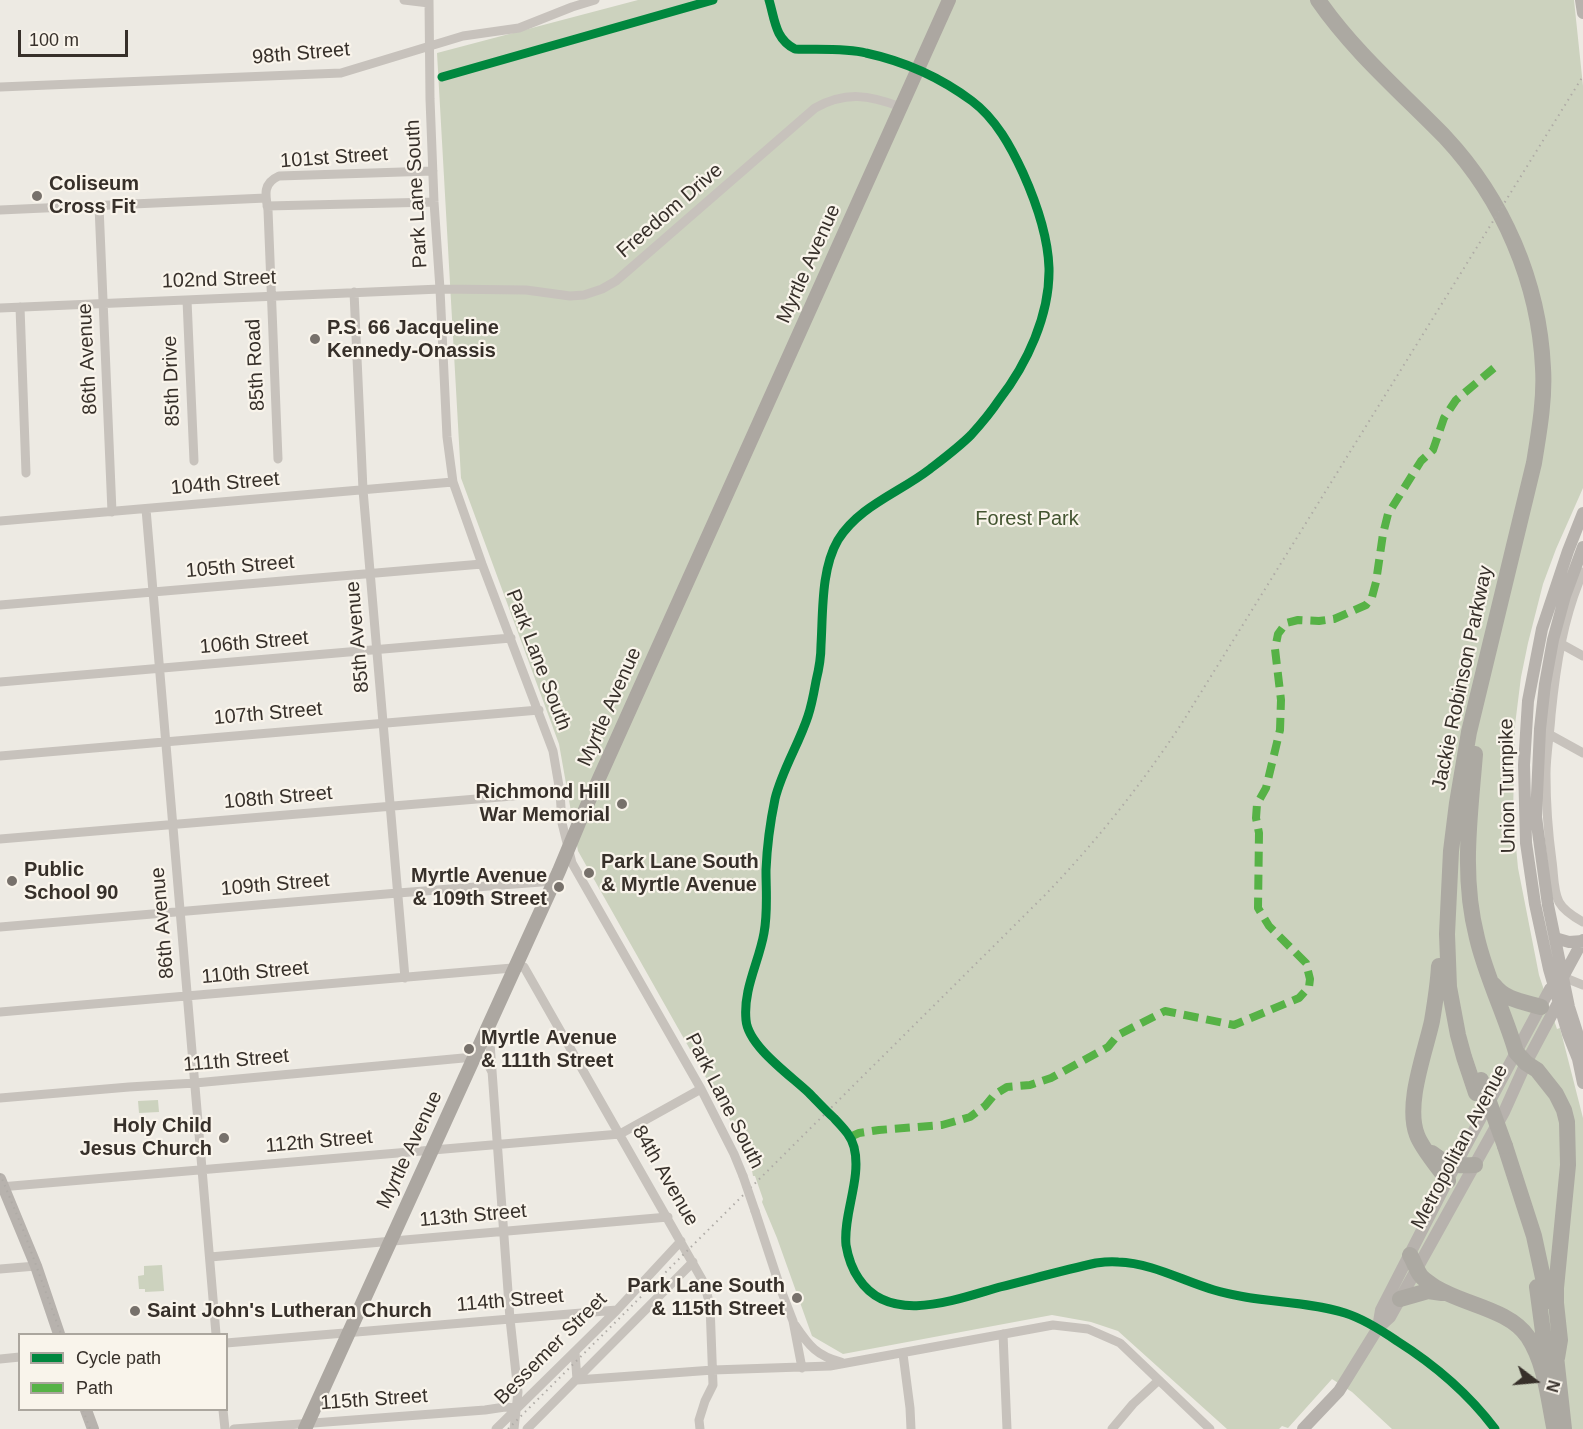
<!DOCTYPE html>
<style>
body{margin:0}
#map{position:relative;width:1583px;height:1429px;overflow:hidden;background:#edeae3;font-family:Arial,sans-serif}
canvas{display:block}
.legend{position:absolute;left:18px;top:1333px;width:210px;height:78px;box-sizing:border-box;background:#f9f4eb;border:2px solid #aba69e;margin:0;padding:8px 10px;list-style:none;font-size:18px;color:#37302a}
.legend li{display:flex;align-items:center;gap:12px;height:30px}
.legend b{width:30px;border:2px solid #aba69e}
.north{position:absolute;left:1505px;top:1351px;width:60px;height:60px;-webkit-text-stroke:4px #f9f4eb;paint-order:stroke;rotate:106deg;font-size:16px;font-weight:700;line-height:24px;text-align:center;color:#37302a}
.north::after{content:'';display:block;margin:auto;width:21px;height:27px;background:#37302a;clip-path:polygon(50% 0,100% 100%,50% 72%,0 100%)}
.scale{position:absolute;left:18px;top:30px;width:110px;height:27px;box-sizing:border-box;border:3px solid #37302a;border-top:0;padding-left:8px;font-size:18px;line-height:21px;white-space:nowrap;color:#37302a;-webkit-text-stroke:4px #f9f4eb;paint-order:stroke}
</style>
<div id="map">
<canvas width="1583" height="1429"></canvas>
<ul class="legend">
<li><b style="height:8px;background:#00873e"></b>Cycle path</li>
<li><b style="height:8px;background:#56b246"></b>Path</li>
</ul>
<div class="north">N</div>
<div class="scale">100 m</div>
</div>
<script>
const g = document.querySelector('canvas').getContext('2d');
g.lineJoin = 'round';
function fillPath(path, color) {
  g.fillStyle = color;
  g.fill(path, 'evenodd');
}
function stroke(path, color, width, dash) {
  g.strokeStyle = color;
  g.lineWidth = width;
  g.lineCap = dash ? 'butt' : 'round';
  g.setLineDash(dash || []);
  g.stroke(path);
}
function write(font, color, halo, rows, align = 'center') {
  g.font = font + ' Arial,sans-serif';
  g.lineWidth = 4.5;
  g.setLineDash([]);
  g.textBaseline = 'middle';
  g.strokeStyle = halo;
  g.fillStyle = color;
  for (const [text, x, y, turn = 0] of rows) {
    g.save();
    g.translate(x, y);
    g.rotate((+turn || 0) * Math.PI / 180);
    g.textAlign = isNaN(turn) ? turn : align;
    if (halo) g.strokeText(text, 0, 0);
    g.fillText(text, 0, 0);
    g.restore();
  }
}
fillPath(new Path2D(`
 M638 0H1574L1583 86V488L1556 549 1543 584 1528 643 1521 677 1515 725 1513 815 1518 868 1539 975 1557 1029 1560 1028 1583 1118V1429H1392L1352 1392 1332 1379 1288 1428 1282 1426 1279 1429H1227L1118 1331 1091 1322 1052 1315 843 1354 812 1336 777 1238 762 1202 763 1199 755 1176H753L751 1165 744 1145 578 851 559 744 461 478 437 53Z
 M158 1100 159 1112 139 1113 138 1101Z
 M162 1265 164 1291 145 1292V1289H139L138 1276 144 1275V1266Z`), '#ccd2be');
stroke(new Path2D(`
 M404 0 429 3
 M429 0 430 99 434 202 440 289 447 437 453 482 482 564 553 751 560 792 562 823 572 863 701 1089 734 1154 743 1176
 M0 87 341 73 463 36 519 28 572 7 595 0
 M99 206 112 512
 M267 206 434 202
 M0 210 266 198
 M354 292 363 490 405 978
 M187 300 194 461
 M20 307 26 473
 M0 308 440 289 526 290 570 296 584 295 602 289 616 281 815 108C846 91 869 95 901 107
 M278 459 268 210C265 194 263 183 279 176L433 171
 M146 509 216 1334
 M0 521 453 482
 M1583 572C1563 618 1556 665 1551 715 1550 734 1546 754 1546 774 1546 803 1548 832 1552 861 1554 874 1553 890 1559 902 1564 911 1574 917 1583 922
 M0 605 482 564
 M1556 641 1583 656
 M0 682 511 638
 M1545 732 1583 753
 M0 756 539 710
 M0 839 560 792
 M0 927 398 893 554 881
 M1563 977 1583 985
 M0 1012 524 967 704 1283 710 1305 713 1385 705 1401 699 1420 700 1429
 M488 1030 490 1043 510 1319 518 1392 514 1429
 M0 1098 129 1087 195 1083 474 1057C486 1057 487 1062 492 1072
 M0 1187 620 1134 701 1089
 M755 1211 781 1290 793 1321 802 1368
 M210 1257 668 1217
 M0 1269 36 1266
 M795 1325C809 1346 817 1356 841 1362
 M1003 1334 1007 1429
 M226 1343 617 1310
 M575 1352 577 1380 713 1370 830 1366 1053 1325 1088 1329 1120 1343 1210 1429
 M903 1354 910 1408 911 1429
 M0 1359 20 1357
 M223 1410 225 1429
 M234 1429 485 1410 505 1407 516 1408
 M496 1429 617 1310 681 1241
 M527 1429 693 1262
 M1112 1429 1133 1404 1159 1380`), '#c7c2bc', 9);
stroke(new Path2D(`
 M1581 0 1583 13
 M1583 547 1565 596 1553 640 1545 684 1540 729 1536 817 1548 905 1569 1007 1577 1032 1578 1059 1583 1083
 M1555 938 1569 942 1583 941
 M1578 1059 1568 1034 1549 969 1535 904 1526 843 1524 765 1528 701 1542 629 1568 551 1583 513
 M0 1179 36 1266 59 1334
 M1378 1328 1381 1310 1455 1166 1550 989 1558 982
 M86 1410 93 1429
 M1303 1429 1339 1391 1378 1328 1390 1317 1504 1112 1526 1063 1559 1001 1563 977 1583 940`), '#b7b2ad', 12);
stroke(new Path2D(`
 M305 1429 559 871 579 823 949 0`), '#aca7a1', 14);
stroke(new Path2D(`
 M1318 0C1354 52 1401 92 1445 137 1503 199 1539 282 1543 368 1545 399 1539 432 1534 463L1469 732 1457 803 1451 851 1447 934 1449 987 1458 1035 1464 1057 1476 1093
 M1475 754C1470 817 1461 876 1477 938 1486 977 1505 1014 1516 1052L1526 1063 1537 1070 1556 1094 1564 1110 1567 1122 1568 1165 1556 1288V1303L1560 1340 1557 1358
 M1439 966C1438 984 1435 1003 1432 1021 1425 1053 1405 1104 1417 1135 1422 1149 1439 1168 1448 1181
 M1494 985C1505 1000 1524 1002 1541 1007
 M1505 1146 1534 1236 1548 1301
 M1432 1153C1449 1166 1453 1166 1475 1165
 M1410 1255C1414 1261 1416 1270 1421 1276 1424 1280 1431 1284 1435 1287 1464 1305 1509 1309 1528 1337 1545 1363 1548 1397 1554 1427
 M1537 1287 1547 1362
 M1400 1299 1428 1291 1442 1293
 M1555 1347 1564 1429`), '#aca9a2', 16);
stroke(new Path2D(`
 M0 1174 24 1232 61 1334
 M83 1410 90 1429
 M508 1429 1045 895C1096 842 1141 785 1182 723L1583 76`), '#afaba6', 2, [1.5, 4.5]);
stroke(new Path2D(`
 M743 1176 755 1211`), '#c7c2bc', 9);
stroke(new Path2D(`
 M1481 1080 1505 1146`), '#aca9a2', 16);
stroke(new Path2D(`
 M850 1137 859 1133 879 1130 942 1125 970 1117 985 1106 994 1095 1007 1087 1030 1085 1051 1078 1108 1047 1118 1035 1165 1011 1234 1025 1299 998 1309 987 1310 979 1306 963 1269 926 1258 908 1259 833 1256 818 1257 804 1266 788 1280 730 1281 700 1275 649 1278 634 1286 623 1298 620 1319 621 1334 619 1366 605 1372 597 1376 582 1383 534 1388 514 1421 461 1433 450 1444 418 1456 400 1494 368`), '#56b246', 8, [15, 8]);
stroke(new Path2D(`
 M769 0C775 20 775 39 795 49 816 50 846 48 866 53 903 61 941 78 972 101 996 119 1011 147 1023 173 1036 202 1048 236 1049 268 1050 315 1027 364 999 400 991 412 981 424 971 435 959 447 943 459 930 469 899 493 859 506 838 540 821 569 823 612 821 645 821 657 819 669 816 681 814 692 812 704 808 716 799 744 782 770 775 799 770 823 767 846 766 870 766 891 768 912 764 933 759 962 743 989 746 1020 748 1046 790 1075 809 1093 817 1101 825 1110 834 1118 842 1127 851 1135 854 1147 862 1178 843 1214 846 1245 848 1257 852 1269 859 1279 890 1326 957 1299 1000 1287 1032 1279 1064 1270 1096 1263 1103 1262 1111 1261 1118 1262 1152 1263 1183 1281 1214 1290 1256 1303 1303 1300 1345 1313 1364 1319 1381 1330 1397 1341 1435 1365 1468 1393 1495 1429
 M442 77 713 0`), '#00873e', 9);
for (const [x, y, r, color] of [
 [37,196,6,"#77716b"],
 [315,339,6,"#77716b"],
 [622,804,6,"#77716b"],
 [589,873,6,"#77716b"],
 [12,881,6,"#77716b"],
 [559,887,6,"#77716b"],
 [469,1049,6,"#77716b"],
 [224,1138,6,"#77716b"],
 [797,1298,6,"#77716b"],
 [135,1311,6,"#77716b"]
]) {
  const dot = new Path2D();
  dot.arc(x, y, r, 0, 2 * Math.PI);
  g.fillStyle = color;
  g.fill(dot);
  stroke(dot, '#f9f4eb', 2);
}
write('20px', '#37302a', '#f9f4eb', [
 ["98th Street",301,54,-5],
 ["101st Street",334,158,-4],
 ["Park Lane South",417,194,-93],
 ["Freedom Drive",670,211,-41],
 ["Myrtle Avenue",809,264,-66],
 ["102nd Street",219,280,-2],
 ["86th Avenue",88,359,-93],
 ["85th Road",256,365,-93],
 ["85th Drive",172,381,-92],
 ["104th Street",225,484,-5],
 ["105th Street",240,567,-5],
 ["85th Avenue",358,637,-95],
 ["106th Street",254,643,-5],
 ["Park Lane South",538,660,69],
 ["Jackie Robinson Parkway",1463,678,-78],
 ["Myrtle Avenue",610,707,-66],
 ["107th Street",268,714,-5],
 ["Union Turnpike",1508,786,-91],
 ["108th Street",278,798,-5],
 ["109th Street",275,885,-5],
 ["86th Avenue",163,923,-95],
 ["110th Street",255,973,-5],
 ["111th Street",236,1061,-5],
 ["Park Lane South",724,1101,63],
 ["112th Street",319,1142,-5],
 ["Metropolitan Avenue",1460,1147,-62],
 ["Myrtle Avenue",410,1150,-65],
 ["84th Avenue",665,1176,60],
 ["113th Street",473,1216,-5],
 ["114th Street",510,1301,-5],
 ["Bessemer Street",551,1349,-45],
 ["115th Street",374,1400,-4]
]);
write('bold 20px', '#37302a', '#f9f4eb', [
 ["Coliseum",49,184],
 ["Cross Fit",49,207],
 ["P.S. 66 Jacqueline",327,328],
 ["Kennedy-Onassis",327,351],
 ["Richmond Hill",610,792,"right"],
 ["War Memorial",610,815,"right"],
 ["Park Lane South",601,862],
 ["& Myrtle Avenue",601,885],
 ["Public",24,870],
 ["School 90",24,893],
 ["Myrtle Avenue",547,876,"right"],
 ["& 109th Street",547,899,"right"],
 ["Myrtle Avenue",481,1038],
 ["& 111th Street",481,1061],
 ["Holy Child",212,1126,"right"],
 ["Jesus Church",212,1149,"right"],
 ["Park Lane South",785,1286,"right"],
 ["& 115th Street",785,1309,"right"],
 ["Saint John's Lutheran Church",147,1311]
], 'left');
write('20px', '#425430', '#f9f4eb', [
 ["Forest Park",1027,519]
]);
</script>
